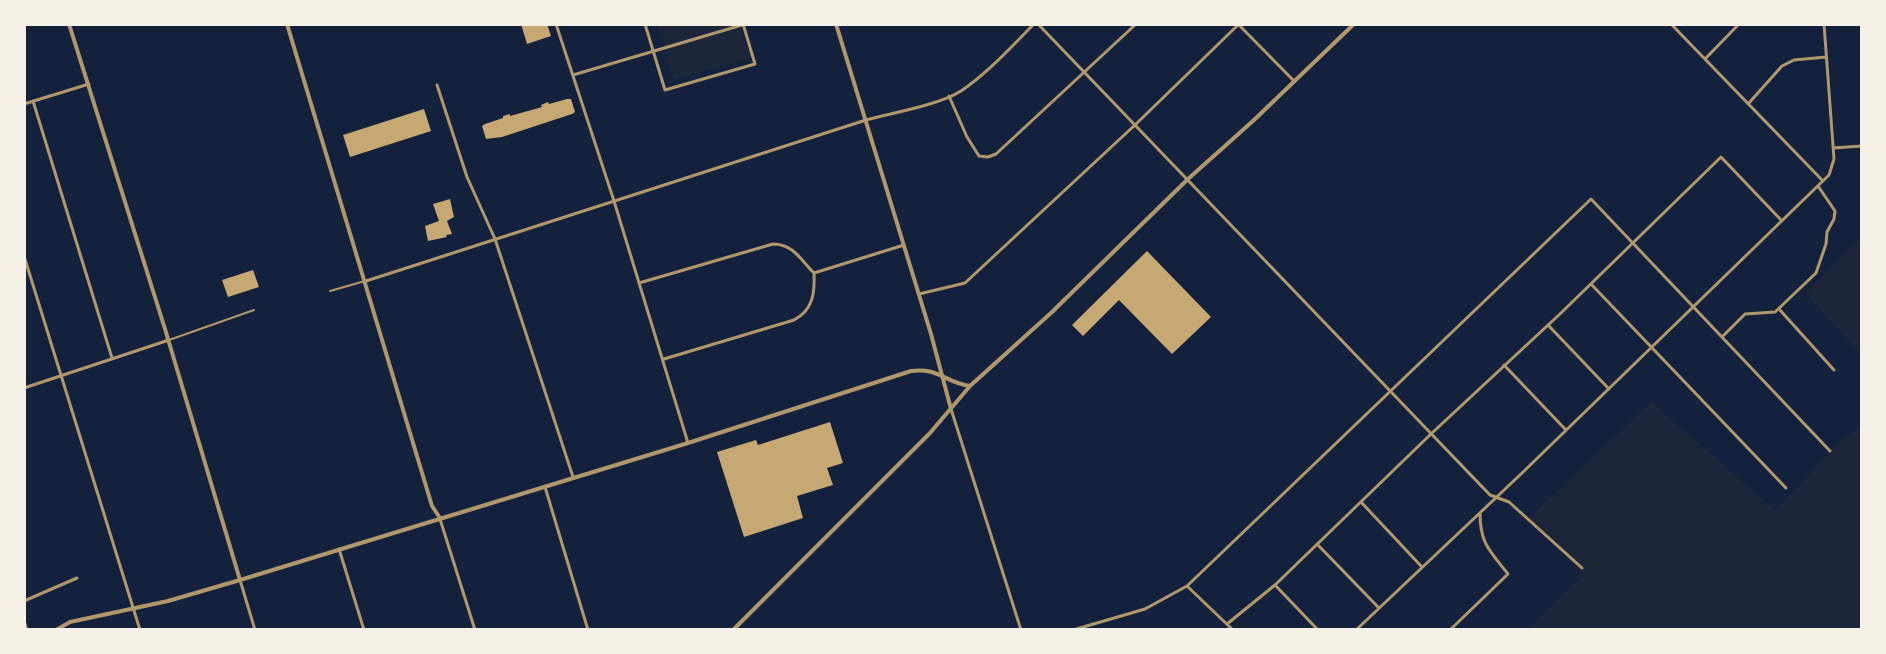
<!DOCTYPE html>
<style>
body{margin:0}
#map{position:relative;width:1886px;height:654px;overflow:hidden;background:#14213d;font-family:"IBM Plex Sans",sans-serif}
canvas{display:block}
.frame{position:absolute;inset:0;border:26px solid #f6f1e7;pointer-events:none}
</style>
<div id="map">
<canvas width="1886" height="654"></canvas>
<div class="frame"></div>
</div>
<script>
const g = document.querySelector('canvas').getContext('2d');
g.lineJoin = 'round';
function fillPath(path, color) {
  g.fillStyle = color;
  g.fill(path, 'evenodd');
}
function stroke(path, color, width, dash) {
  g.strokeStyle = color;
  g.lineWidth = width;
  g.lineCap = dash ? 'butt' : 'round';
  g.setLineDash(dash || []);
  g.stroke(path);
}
fillPath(new Path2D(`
 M657 24H739L751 59 674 79Z
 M1862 235V356L1806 293Z
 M1651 402 1776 511 1830 451 1862 424V630H1527L1584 575 1528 519Z`), '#1d2539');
fillPath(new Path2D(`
 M521 24H547L551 36 527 44Z
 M567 99H571L575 112 572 114 502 137 486 139 482 126 485 124 503 118V116L510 114V116L542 107 541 105 548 102 549 104Z
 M424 109 431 131 350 157 343 135Z
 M450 199 454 217 447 221 452 234 446 235 447 237 428 241 425 226 439 221 433 204Z
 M1147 251 1211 317 1172 354 1119 300 1083 336 1072 325Z
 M253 270 259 287 228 297 222 280Z
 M830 422 843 463 827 468 833 485 797 496 803 518 744 537 717 452 756 440 758 445Z`), '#c6a872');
stroke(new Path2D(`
 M330 291 365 281
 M169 340 254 310`), '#b1986c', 2);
stroke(new Path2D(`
 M556 24 614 201 688 443
 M645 24 665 90 755 64 743 24
 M1038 24 1490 495 1509 502 1582 568
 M1238 24 1294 81
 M1671 24 1823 181
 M1705 59 1739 24
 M573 75 742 25
 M437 85 467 177 495 239 573 477
 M949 96 967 137 979 156 988 157 996 154 1136 24
 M33 101 112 358
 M24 104 89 84
 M1748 104 1782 66 1794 60 1826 57
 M1833 148 1862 146
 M24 256 140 630
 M366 281 866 120C892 113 939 105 961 91 988 73 1011 47 1034 24
 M639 283 773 244C793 244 801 260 814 273L904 245
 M1591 284 1786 488
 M919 294 965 283 1136 124 1239 24
 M1779 309 1834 370
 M1548 325 1609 389
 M1722 337 1745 314 1775 312 1816 273 1826 244 1827 232 1834 219 1835 211 1818 186
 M664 359 794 320C813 310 815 293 814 273
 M1504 365 1565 429
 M24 388 169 340
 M951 409 1021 630
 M545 487 588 630
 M1361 502 1421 566
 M440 519 475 630
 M1317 544 1378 607
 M339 549 364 630
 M240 580 255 630
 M1275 585 1318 630
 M1187 586 1233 630
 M24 601 77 578
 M24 621 27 630
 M1227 624 1275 585 1432 433 1561 313 1721 157 1782 221
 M1073 630 1145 609 1187 586 1591 199 1830 451
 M1356 630 1521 474 1829 175 1834 159 1824 24
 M1450 630 1508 574C1490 551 1480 544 1480 513`), '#b1986c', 3);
stroke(new Path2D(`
 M69 24 165 329 240 580
 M287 24 432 506 440 518
 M836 24 931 334 951 409
 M56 630 70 622 168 601 240 580 688 443 911 371C938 367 946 383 970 386L1052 312 1188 179 1254 120 1354 24
 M733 630 930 433 970 386`), '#b1986c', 4);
</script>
